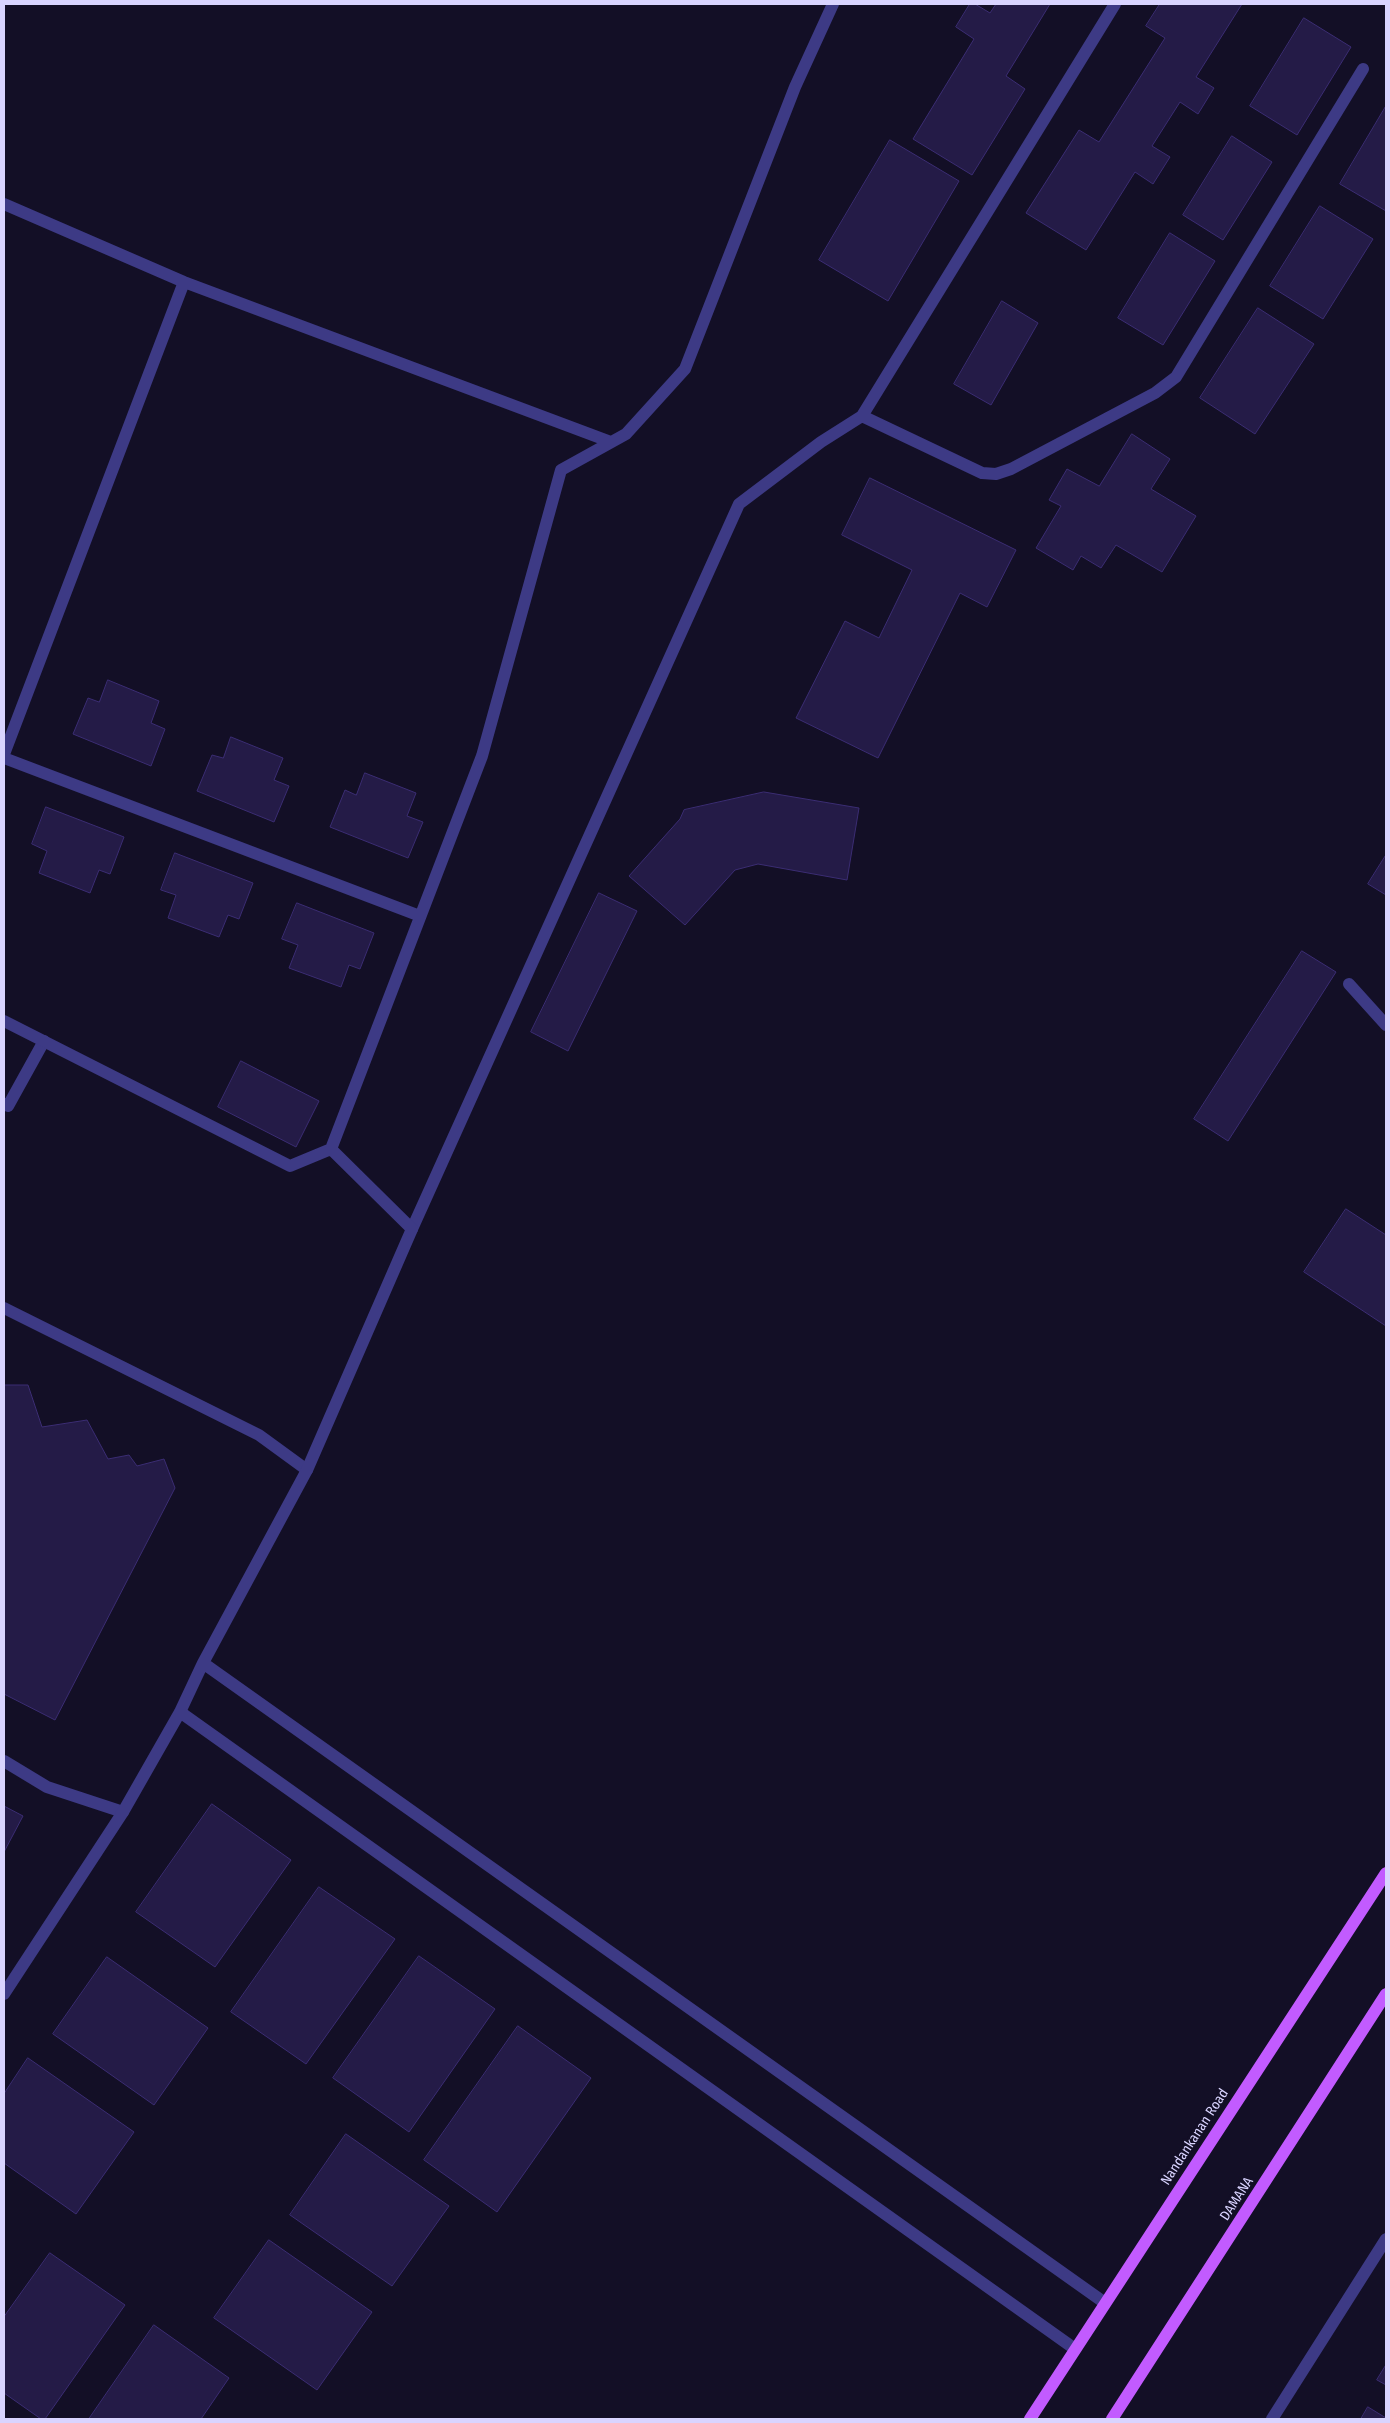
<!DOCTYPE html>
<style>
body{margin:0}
#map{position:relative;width:1390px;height:2423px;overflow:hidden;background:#130f26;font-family:"Fira Sans Condensed",sans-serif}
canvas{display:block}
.frame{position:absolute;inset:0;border:5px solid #d9d4ff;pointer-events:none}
</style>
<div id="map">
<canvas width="1390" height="2423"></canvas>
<div class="frame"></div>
</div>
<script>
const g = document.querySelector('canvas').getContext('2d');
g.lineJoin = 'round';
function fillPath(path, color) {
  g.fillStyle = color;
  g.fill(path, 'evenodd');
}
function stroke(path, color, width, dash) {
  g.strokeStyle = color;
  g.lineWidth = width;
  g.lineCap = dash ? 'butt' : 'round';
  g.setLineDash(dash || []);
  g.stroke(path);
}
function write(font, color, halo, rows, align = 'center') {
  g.font = font + ' "Fira Sans Condensed",sans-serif';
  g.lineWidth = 5;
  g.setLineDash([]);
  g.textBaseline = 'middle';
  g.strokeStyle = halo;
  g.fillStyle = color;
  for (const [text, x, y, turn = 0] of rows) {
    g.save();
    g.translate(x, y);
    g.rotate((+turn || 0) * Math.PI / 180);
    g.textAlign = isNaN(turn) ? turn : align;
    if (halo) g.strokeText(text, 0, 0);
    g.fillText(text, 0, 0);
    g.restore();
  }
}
const building = new Path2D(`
 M970 4H975L990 13 996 4H1050L1006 76 1025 89 972 175 913 139 974 39 956 27Z
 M1160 4H1242L1196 77 1214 88 1198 114 1180 102 1152 146 1170 157 1153 184 1135 172 1086 250 1026 213 1079 130 1099 142 1165 38 1146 26Z
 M1304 18 1351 47 1297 135 1250 106Z
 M1386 106V211L1340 184Z
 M1232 136 1272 162 1223 240 1183 215Z
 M890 140 959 181 888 301 819 260Z
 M1320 206 1373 239 1323 319 1270 286Z
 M1170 233 1215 261 1163 345 1118 318Z
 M1002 301 1038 323 991 405 954 384Z
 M1258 308 1314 344 1255 434 1200 398Z
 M1132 434 1170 459 1151 489 1196 516 1162 572 1116 545 1101 568 1081 556 1073 570 1036 548 1061 506 1049 500 1067 469 1099 486Z
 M870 478 1016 550 987 607 960 593 878 758 796 718 845 621 879 638 912 570 842 535Z
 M108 680 159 701 151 723 165 729 151 766 73 734 88 698 99 702Z
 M231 737 283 758 274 780 289 786 274 822 197 791 212 755 223 758Z
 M365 773 416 793 407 816 423 822 408 858 330 827 345 790 356 795Z
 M764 792 859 808 847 880 758 864 735 870 685 925 629 876 680 819 684 810Z
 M46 807 124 837 110 874 99 870 90 893 39 873 47 851 32 844Z
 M175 853 253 883 239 919 228 915 219 937 168 918 176 895 161 890Z
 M1386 855V895L1368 884Z
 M599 893 637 911 568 1051 531 1032Z
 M297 903 374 933 360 969 349 965 341 987 289 968 298 945 282 939Z
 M1302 951 1336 972 1228 1141 1194 1119Z
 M241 1061 319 1101 296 1147 218 1107Z
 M1346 1209 1386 1235V1326L1304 1272Z
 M4 1385H28L42 1427 87 1420 108 1459 129 1455 137 1466 164 1459 175 1488 55 1720 4 1694Z
 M212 1804 291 1860 215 1967 136 1912Z
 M4 1806 23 1816 4 1852Z
 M319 1887 395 1939 306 2064 231 2012Z
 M419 1956 495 2009 409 2132 333 2078Z
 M107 1957 208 2028 154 2105 53 2034Z
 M518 2026 591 2078 497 2212 424 2160Z
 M28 2058 134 2132 76 2214 4 2163V2094Z
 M346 2134 449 2206 392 2286 290 2215Z
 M269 2240 372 2312 317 2390 214 2318Z
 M50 2253 125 2305 45 2419H41L4 2393V2317Z
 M154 2325 229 2378 201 2419H89Z
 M1386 2365V2385L1377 2380Z
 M1368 2407 1386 2418V2419H1361Z`);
fillPath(building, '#241b47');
stroke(building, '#3b2d73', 1);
stroke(new Path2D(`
 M862 416 982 473 996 474 1011 469 1155 393 1176 377 1363 69
 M1349 984 1386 1025
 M4 1104 8 1106 44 1041
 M412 1229 739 504 821 442 862 416 1115 4
 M4 1308 259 1435 307 1470
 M4 1761 47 1787 123 1812`), '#3d3a85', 12);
stroke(new Path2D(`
 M4 204 184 282 611 442
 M4 754 184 282
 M4 758 420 916
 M4 1021 290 1166 331 1149
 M203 1663 1105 2303
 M180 1712 1075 2349
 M4 1994 123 1812 180 1712 203 1663 307 1470 412 1229 331 1149 482 756 561 470 626 434 685 369 795 87 833 4
 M1272 2419 1386 2239`), '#3d3a85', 12);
stroke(new Path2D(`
 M1030 2419 1386 1873
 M1112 2419 1386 1994`), '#c25bff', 12);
write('14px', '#d9d4ff', '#130f26', [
 ["Nandankanan Road",1195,2137,-57],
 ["DAMANA",1237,2199,-57]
]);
</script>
